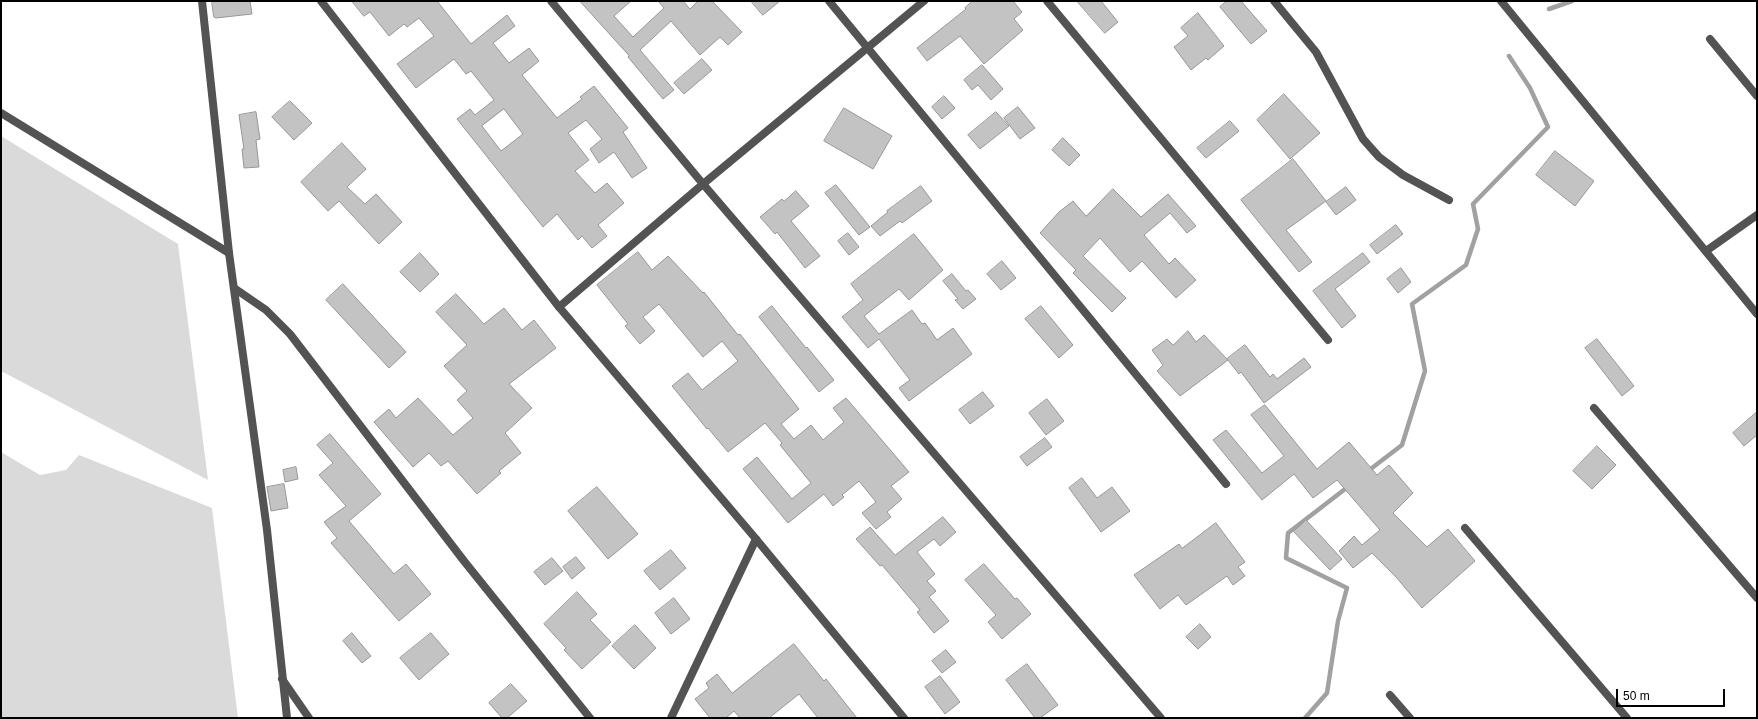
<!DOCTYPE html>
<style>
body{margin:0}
#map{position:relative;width:1758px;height:719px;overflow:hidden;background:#fff;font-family:Helvetica,sans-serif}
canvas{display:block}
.frame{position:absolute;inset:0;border:2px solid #000;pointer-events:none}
.scale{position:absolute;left:1616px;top:689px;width:109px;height:18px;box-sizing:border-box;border:2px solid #000;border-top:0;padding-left:5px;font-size:12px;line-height:14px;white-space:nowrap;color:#000;-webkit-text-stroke:3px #fff;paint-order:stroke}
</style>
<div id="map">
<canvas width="1758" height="719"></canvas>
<div class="frame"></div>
<div class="scale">50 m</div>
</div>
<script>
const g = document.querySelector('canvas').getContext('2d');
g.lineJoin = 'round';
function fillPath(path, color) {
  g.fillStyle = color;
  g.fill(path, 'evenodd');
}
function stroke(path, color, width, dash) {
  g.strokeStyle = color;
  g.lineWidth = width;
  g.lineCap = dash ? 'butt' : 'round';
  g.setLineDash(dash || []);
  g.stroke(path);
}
fillPath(new Path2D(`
 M1 136 178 244 208 480 1 371Z
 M1 452 40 475 66 470 79 455 212 508 238 718H1Z`), '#dadada');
stroke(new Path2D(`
 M1549 9 1572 1
 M1368 471 1402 445 1425 371 1412 304 1466 265 1478 229 1473 204 1548 127 1530 88 1509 56
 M1305 718 1327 693 1338 621 1347 588 1286 558 1288 533 1349 486`), '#a1a1a1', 4.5);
const building = new Path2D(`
 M212 1H250L252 14 216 18 214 17Z
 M352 1H437L471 44 507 15 515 26 493 43 509 63 529 48 539 61 522 75 557 118 582 99 580 97 594 86 628 128 623 132 647 168 632 178 614 152 599 163 590 149 602 139 586 120 568 133 589 160 575 171 595 193 607 183 624 203 598 225 607 236 592 248 582 236 578 240 557 214 543 227 457 119 470 109 475 115 494 100 471 71 466 74 454 59 416 88 397 64 434 36 419 18 407 27 404 24 389 36 370 12 364 16ZM504 109 523 134 501 151 482 126Z
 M580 1H631L614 16 633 37 664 8 658 1H683L690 9 698 1H712L742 32 728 45 720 37 700 55 671 21 640 50 674 90 663 99 628 57 629 56Z
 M751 1H780L763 15Z
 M973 1H1013L1022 12 1014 19 1023 30 984 64 960 36 927 61 917 48 966 9 965 8Z
 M1077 1H1101L1118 22 1105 33Z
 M1227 1H1241L1267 31 1251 44 1220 7Z
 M1198 13 1224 46 1208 60 1206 58 1191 70 1174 47 1188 36 1181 28Z
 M702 59 712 70 684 94 674 83Z
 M982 65 1003 89 991 100 978 85 972 90 964 80Z
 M1284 94 1320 133 1290 159 1257 120Z
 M944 96 955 108 942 119 932 107Z
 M290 101 312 123 294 140 272 117Z
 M1018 107 1035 128 1020 139 1004 118Z
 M844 108 892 136 873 169 824 141Z
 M256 112 260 139 256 140 259 167 244 168 242 149H244L239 115Z
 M996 112 1009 126 980 149 968 135Z
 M1230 121 1239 131 1206 158 1197 148Z
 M1063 138 1080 155 1069 166 1052 150Z
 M342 143 366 169 347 187 365 204 376 194 402 222 379 244 339 201 328 211 301 182Z
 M1555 151 1594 181 1575 206 1536 175Z
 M1293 159 1326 201 1286 230 1312 262 1299 272 1241 200Z
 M836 185 870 227 859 235 825 193Z
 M921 186 932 201 902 223 900 221 880 236 871 226 888 212 887 211Z
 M1346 187 1356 200 1336 215 1326 202Z
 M1113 189 1141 217 1168 194 1196 226 1187 233 1170 213 1144 235 1169 264 1175 258 1196 280 1176 298 1142 261 1130 272 1100 238 1083 256 1126 298 1112 312 1073 273 1076 270 1040 233 1059 212 1073 201 1086 216Z
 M796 191 809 206 791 221 820 256 805 268 777 232 775 234 760 217 782 199 784 201Z
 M1396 225 1403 234 1377 254 1370 245Z
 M848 233 859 247 849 255 838 241Z
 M914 234 943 270 909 300 899 289 864 316 879 334 912 310 922 324 925 323 937 340 953 328 972 354 909 401 899 388 910 380 879 339 868 348 842 317 863 300 851 284Z
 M638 252 652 270 668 256 703 293 704 292 738 335 740 334 799 409 781 424 794 439 811 425 823 440 844 422 833 408 846 398 909 472 891 486 902 499 887 512 891 517 876 529 862 513 876 502 859 481 842 495 844 497 833 506 824 494 788 523 743 469 757 457 792 499 811 483 780 445 782 443 765 423 728 452 708 428 707 429 672 386 688 373 702 390 738 361 722 341 703 357 659 304 643 317 655 331 640 344 625 326 628 324 597 285Z
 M420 253 439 274 420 292 400 272Z
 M1363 253 1370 262 1335 289 1356 316 1342 328 1313 291Z
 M1002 261 1016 278 1001 290 987 274Z
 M1401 268 1411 282 1398 293 1387 279Z
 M952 274 966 291 968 290 976 299 963 309 955 300 958 299 943 281Z
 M343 284 406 352 389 368 326 300Z
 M456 294 484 324 504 308 522 330 534 320 556 348 509 384 532 408 505 433 521 453 499 471 501 473 477 494 448 461 441 466 429 453 413 467 374 422 389 409 396 418 418 398 453 435 473 418 457 400 467 391 444 366 467 345 436 312Z
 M772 306 806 348 807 347 834 380 819 392 759 317Z
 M1041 306 1073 345 1059 358 1025 319Z
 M1188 331 1196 342 1204 335 1228 360 1180 396 1157 371 1163 365 1152 350 1167 339 1173 345Z
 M1597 339 1634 386 1622 396 1585 348Z
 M1245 345 1270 377 1273 374 1277 379 1304 358 1311 367 1264 403 1241 372 1239 374 1227 359Z
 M983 392 994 406 970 424 959 410Z
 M1047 399 1064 421 1046 435 1029 413Z
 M1265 405 1317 469 1349 442 1377 475 1389 465 1413 493 1393 513 1427 547 1448 529 1475 561 1422 608 1396 577 1372 553 1353 568 1339 551 1354 536 1362 545 1380 530 1337 480 1313 498 1294 474 1262 500 1213 440 1226 430 1262 473 1284 456 1251 415Z
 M1757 412V435L1744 446 1733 433Z
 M330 434 381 494 349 521 394 574 406 564 431 594 399 621 331 543 337 538 324 522 346 506 319 475 333 463 317 445Z
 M1045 438 1052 447 1027 466 1020 457Z
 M1597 446 1616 465 1592 489 1573 471Z
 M296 467 298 479 285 482 283 470Z
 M1082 478 1097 498 1112 487 1130 511 1101 532 1069 488Z
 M284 484 288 508 271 511 267 487Z
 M597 487 638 534 608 559 568 511Z
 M943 517 956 532 940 546 934 539 917 552 935 574 927 581 936 591 929 597 949 621 934 633 917 612 920 610 882 565 880 566 856 539 870 527 895 555Z
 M1306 520 1342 559 1330 570 1294 532Z
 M1216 523 1245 562 1238 567 1245 576 1233 585 1227 576 1186 605 1178 595 1160 609 1134 575 1179 544 1182 548Z
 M671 550 686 568 660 590 644 571Z
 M576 557 585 568 572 579 563 567Z
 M552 558 563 571 545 585 534 572Z
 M984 564 1015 599 1017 598 1031 614 1002 639 988 622 996 615 965 580Z
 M577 592 597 614 590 620 611 642 582 669 564 650 566 648 544 624Z
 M674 598 690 619 671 634 655 613Z
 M1200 624 1211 637 1198 649 1186 637Z
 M635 625 656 648 634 669 612 646Z
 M352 633 371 656 362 663 343 641Z
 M431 633 449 654 419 680 400 658Z
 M794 644 824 681 826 679 857 718H818L799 694 769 718H740L734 711 726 718H710L695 699 709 688 706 683 717 674 732 693Z
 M946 650 956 662 942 673 932 661Z
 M1027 664 1058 705 1040 718H1035L1006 680Z
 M940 676 960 702 945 714 925 687Z
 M511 684 527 701 507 718H502L489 703Z`);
fillPath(building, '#c3c3c3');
stroke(building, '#979797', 1);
stroke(new Path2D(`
 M551 1 703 184 1161 718
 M829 1 1226 484
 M1047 1 1328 340
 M1274 1 1316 52 1363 139 1379 157 1403 175 1449 200
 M1710 39 1757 96
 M1 113 229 253
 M1706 251 1757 215
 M234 288 266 310 290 334 464 561 590 718
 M559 307 703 184 924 1
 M1594 408 1757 598
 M1465 528 1627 718
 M282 679 309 718
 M1390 695 1410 718
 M671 718 756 539`), '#535353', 8);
stroke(new Path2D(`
 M202 1 229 253 267 530 287 718
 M321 1 559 307 756 539 904 718
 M1501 1 1757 314`), '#535353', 8);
</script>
